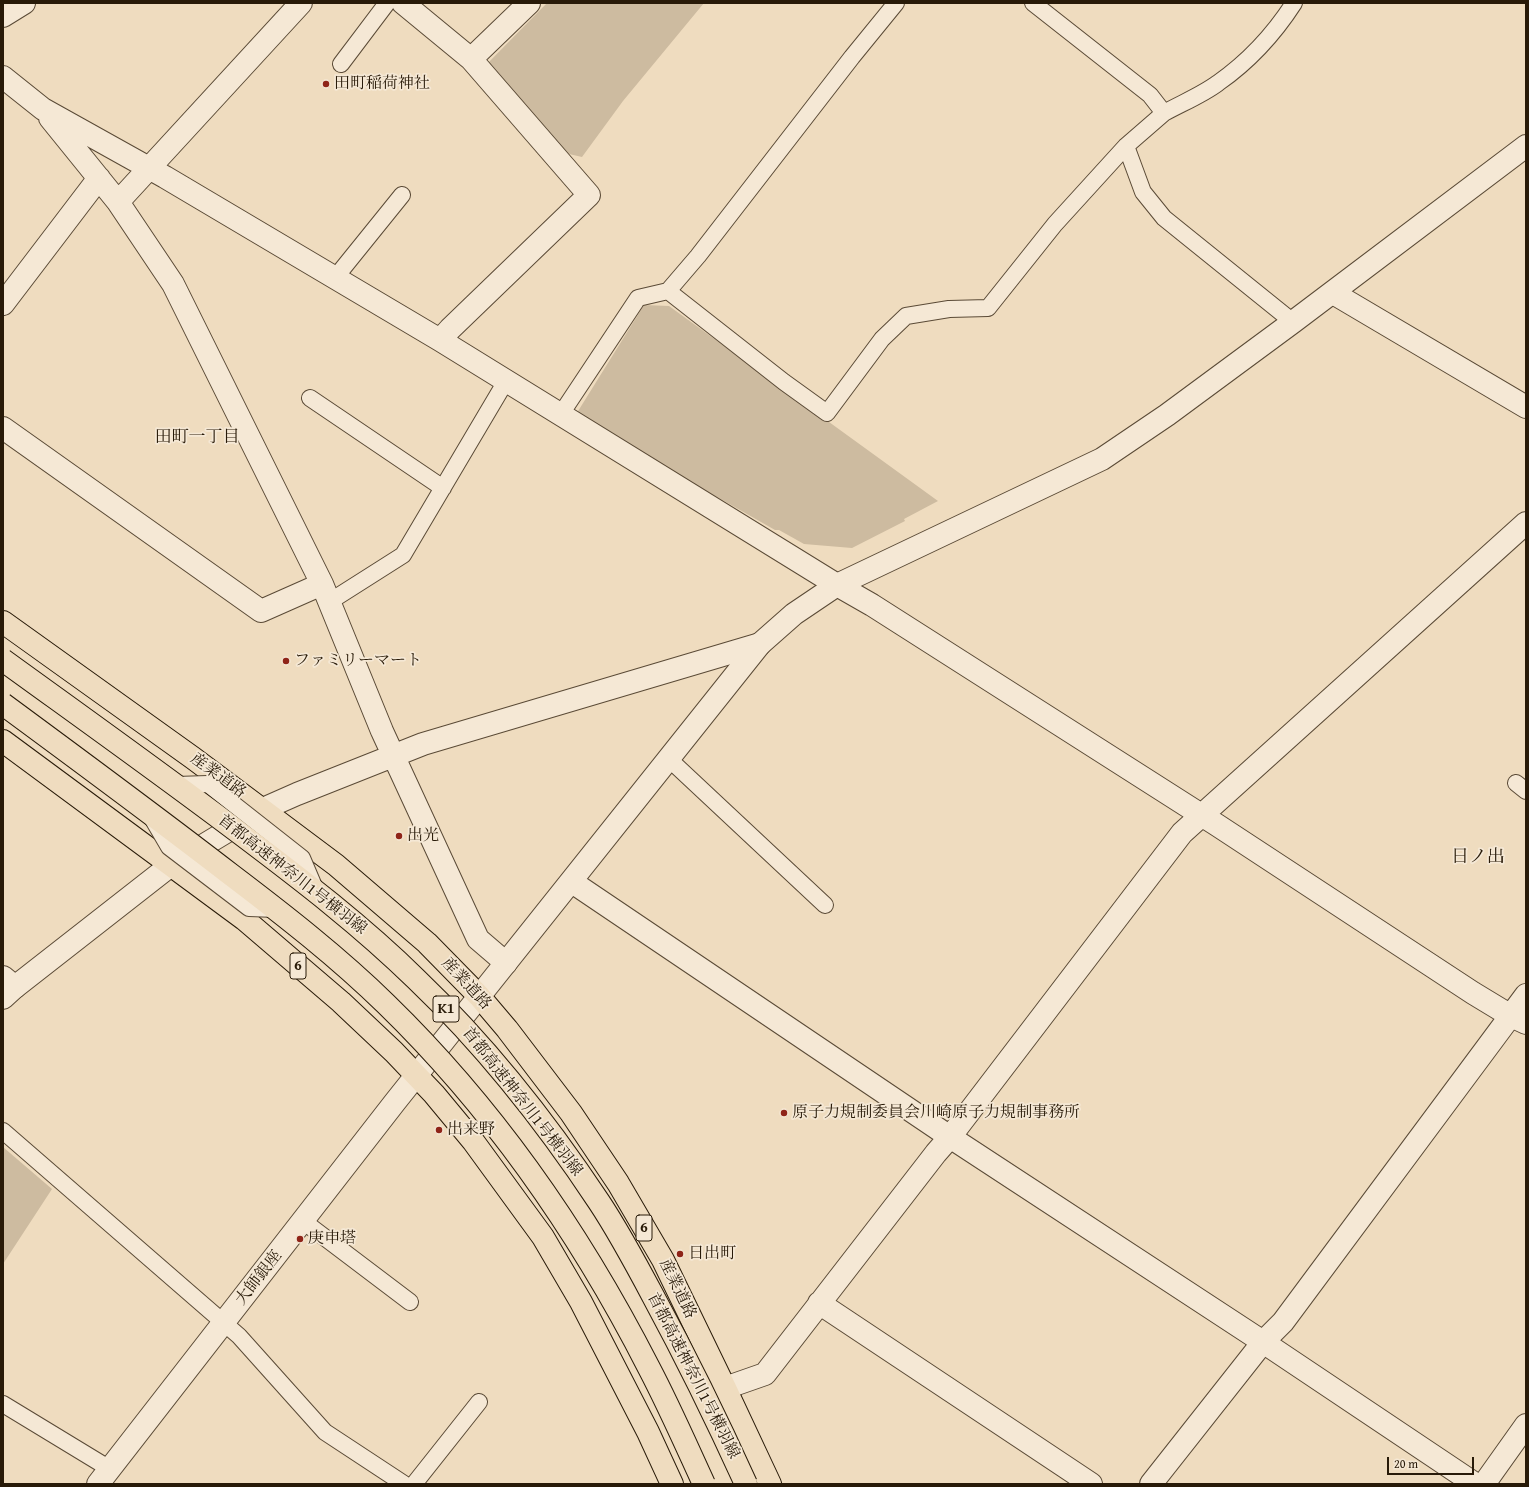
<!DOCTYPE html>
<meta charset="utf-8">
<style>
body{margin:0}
#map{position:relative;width:1529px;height:1487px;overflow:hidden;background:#efdcbf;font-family:"Gentium Book Plus",serif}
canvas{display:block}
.frame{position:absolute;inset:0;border:4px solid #281a08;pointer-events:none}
.scale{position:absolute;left:1387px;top:1457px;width:87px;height:18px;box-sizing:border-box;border:2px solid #281a08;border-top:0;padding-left:5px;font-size:12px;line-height:14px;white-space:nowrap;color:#281a08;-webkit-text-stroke:3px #f5e8d5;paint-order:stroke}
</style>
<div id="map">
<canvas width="1529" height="1487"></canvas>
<div class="frame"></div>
<div class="scale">20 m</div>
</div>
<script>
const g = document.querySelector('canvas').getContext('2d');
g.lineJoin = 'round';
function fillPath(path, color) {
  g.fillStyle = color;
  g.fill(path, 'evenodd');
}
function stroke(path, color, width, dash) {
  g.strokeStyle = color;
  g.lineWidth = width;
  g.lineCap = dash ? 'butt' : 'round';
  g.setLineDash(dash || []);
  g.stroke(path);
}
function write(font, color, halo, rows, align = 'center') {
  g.font = font + ' "Gentium Book Plus","Noto Serif JP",serif';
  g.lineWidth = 3.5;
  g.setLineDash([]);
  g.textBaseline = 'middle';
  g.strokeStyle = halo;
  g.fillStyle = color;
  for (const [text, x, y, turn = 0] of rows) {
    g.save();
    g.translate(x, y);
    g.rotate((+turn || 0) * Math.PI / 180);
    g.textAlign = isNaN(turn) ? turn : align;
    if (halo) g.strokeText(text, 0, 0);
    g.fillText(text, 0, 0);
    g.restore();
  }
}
fillPath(new Path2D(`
 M547 3H704L623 101 582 157 569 154 485 66Z
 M644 305 669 306 938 501 904 519 905 521 852 548 804 544 779 530H775L575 416Z
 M3 1147 52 1189 3 1264Z`), '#cdbba0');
const service = new Path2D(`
 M341 64 387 3
 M1164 113C1182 103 1202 95 1218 83 1248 62 1274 34 1294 3
 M1126 146 1143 192 1164 218 1293 322
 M335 278 402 195
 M668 291 784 382 827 413 882 339 906 316 949 309 988 308 1055 224 1126 146 1164 113 1150 95 1033 3
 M310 398 443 488
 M561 414 638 298 668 291 698 256 852 57 896 3
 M329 602 403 555 506 381
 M669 759 825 905
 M1516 783 1526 791
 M3 1131 239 1336 325 1432 404 1484
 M303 1221 410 1302
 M3 1404 110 1469
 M414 1484 479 1402`);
const minor = new Path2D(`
 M403 3 471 59 589 195 450 329 440 340
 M3 16 24 3
 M471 59 529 3
 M3 77 43 109 165 177 440 340 837 585 872 605 1217 825 1473 993 1511 1016 1526 1023
 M50 118 118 202 173 284 322 584 382 731 478 939 506 963
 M118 202 301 3
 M1333 293 1526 407
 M3 304 99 178
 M3 428 261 611 322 584
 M263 809 297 794 423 744 760 644
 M3 998 15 987
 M819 1303 1091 1484
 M725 1388 765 1374 936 1153 950 1137 1182 833 1526 523
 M1151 1484 1263 1342 1283 1322 1526 995
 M1484 1484 1526 1425`);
const tertiary = new Path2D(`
 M572 882 950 1137 1263 1342 1475 1484
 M3 977 15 987 171 865 249 818
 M98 1484 395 1102 760 644 794 614 837 585 1102 459 1167 415 1293 322 1526 146`);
const primary = new Path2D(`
 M3 622 193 758 336 865 427 943 479 996 507 1029 571 1113 618 1183 663 1260 725 1388 770 1484
 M3 741 244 919 341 1002 394 1052 434 1094 473 1141 543 1237 581 1302 648 1432 672 1484`);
stroke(service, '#5a4a36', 18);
stroke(minor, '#5a4a36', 24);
stroke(tertiary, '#5a4a36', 24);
stroke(primary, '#281a08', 24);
stroke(service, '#f5e8d5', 16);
stroke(minor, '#f5e8d5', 22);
stroke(tertiary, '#f5e8d5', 22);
stroke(primary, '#efdcbf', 22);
const serviceBridge = new Path2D(`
 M176 785 208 784 302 858 316 891
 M152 818 169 847 249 908 276 909`);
const motorwayBridge = new Path2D(`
 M3 660C83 718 163 775 241 834 302 880 362 926 416 979 485 1045 546 1122 599 1202 619 1232 636 1264 653 1296 686 1357 717 1420 746 1484
 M3 704C79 760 155 816 230 874 284 915 338 957 386 1004 494 1109 581 1235 649 1368 669 1406 686 1445 704 1484`);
stroke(serviceBridge, '#5a4a36', 18, []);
stroke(motorwayBridge, '#281a08', 24, []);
stroke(serviceBridge, '#f5e8d5', 16);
stroke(motorwayBridge, '#efdcbf', 22);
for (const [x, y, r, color] of [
 [326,84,4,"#8f2418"],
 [286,661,4,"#8f2418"],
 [399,836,4,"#8f2418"],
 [784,1113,4,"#8f2418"],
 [439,1130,4,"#8f2418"],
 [300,1239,4,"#8f2418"],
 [680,1254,4,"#8f2418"]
]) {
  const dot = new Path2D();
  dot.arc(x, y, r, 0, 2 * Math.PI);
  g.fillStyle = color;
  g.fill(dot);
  stroke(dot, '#f5e8d5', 1.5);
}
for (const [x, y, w] of [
 [298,966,16],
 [446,1009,26],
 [644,1228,16]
]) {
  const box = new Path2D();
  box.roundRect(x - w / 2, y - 13, w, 26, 3);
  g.fillStyle = '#f5e8d5';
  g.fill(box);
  stroke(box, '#281a08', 1);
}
write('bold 15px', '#281a08', null, [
 ["6",298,966],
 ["K1",446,1009],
 ["6",644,1228]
]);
write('16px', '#281a08', '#f5e8d5', [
 ["田町稲荷神社",334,84],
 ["ファミリーマート",294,661],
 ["出光",407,836],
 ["原子力規制委員会川崎原子力規制事務所",792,1113],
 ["出来野",447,1130],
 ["庚申塔",308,1239],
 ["日出町",688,1254]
], 'left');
write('16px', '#281a08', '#f5e8d5', [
 ["産業道路",218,776,36],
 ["首都高速神奈川1号横羽線",292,875,38],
 ["産業道路",466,984,47],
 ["首都高速神奈川1号横羽線",522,1102,52],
 ["大師銀座",259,1278,-52],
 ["産業道路",677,1289,64],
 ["首都高速神奈川1号横羽線",693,1376,63]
]);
write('17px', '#281a08', '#f5e8d5', [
 ["田町一丁目",197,438]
]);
write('18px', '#281a08', '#f5e8d5', [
 ["日ノ出",1478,857]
]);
</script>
